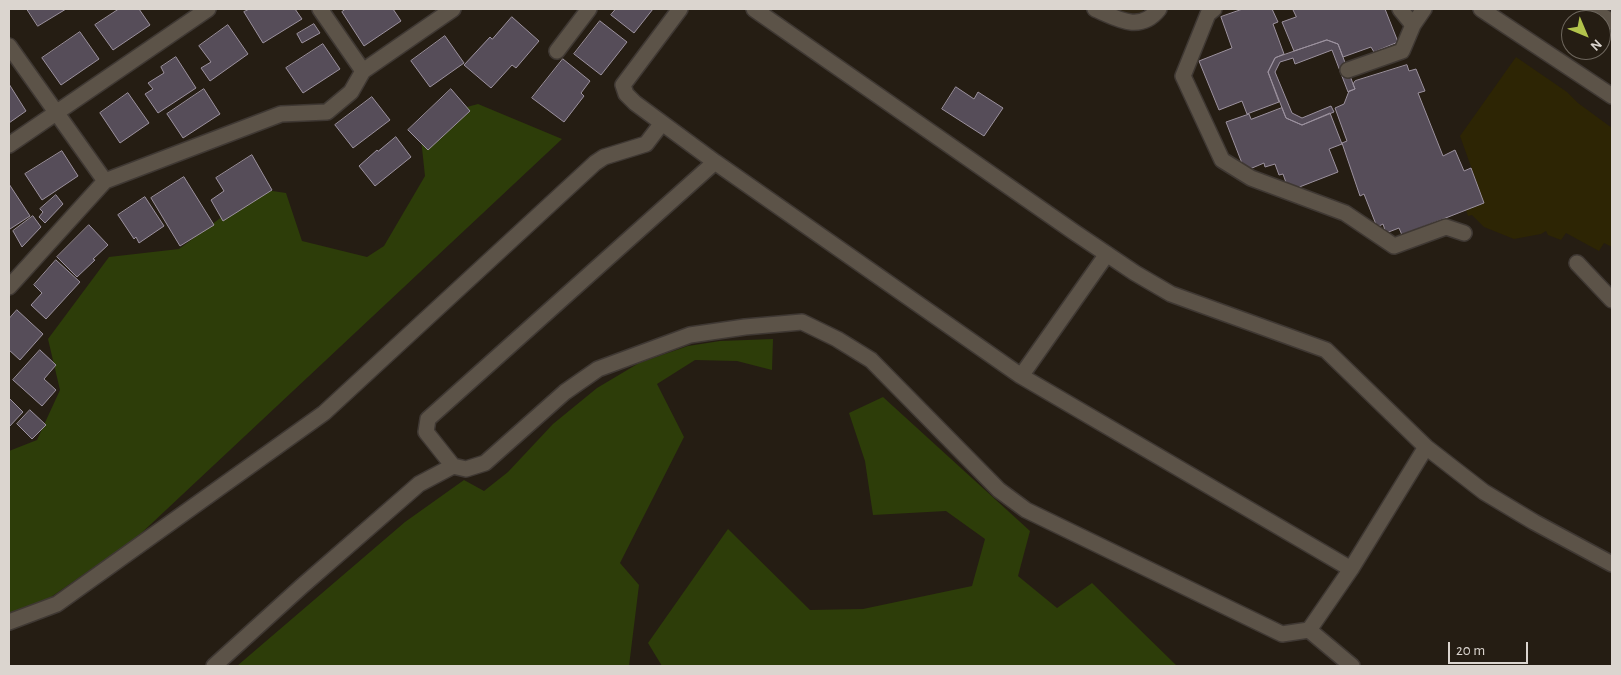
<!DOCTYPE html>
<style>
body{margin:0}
#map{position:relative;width:1621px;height:675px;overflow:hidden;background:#251d13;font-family:"Alegreya Sans",sans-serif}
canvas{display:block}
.frame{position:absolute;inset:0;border:10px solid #dbd5cf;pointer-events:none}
.north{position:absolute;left:1561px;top:10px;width:50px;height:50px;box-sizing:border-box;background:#251d13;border:1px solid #6e675e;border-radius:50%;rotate:135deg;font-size:14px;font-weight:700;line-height:20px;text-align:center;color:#dbd5cf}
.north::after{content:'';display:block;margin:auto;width:18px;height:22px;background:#b2c34c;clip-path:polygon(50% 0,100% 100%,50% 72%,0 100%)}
.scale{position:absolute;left:1448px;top:642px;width:80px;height:22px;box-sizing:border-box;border:2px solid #dbd5cf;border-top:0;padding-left:6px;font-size:15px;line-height:18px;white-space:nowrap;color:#dbd5cf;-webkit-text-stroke:4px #251d13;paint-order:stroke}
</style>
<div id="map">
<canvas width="1621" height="675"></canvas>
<div class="frame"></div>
<div class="north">N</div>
<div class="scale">20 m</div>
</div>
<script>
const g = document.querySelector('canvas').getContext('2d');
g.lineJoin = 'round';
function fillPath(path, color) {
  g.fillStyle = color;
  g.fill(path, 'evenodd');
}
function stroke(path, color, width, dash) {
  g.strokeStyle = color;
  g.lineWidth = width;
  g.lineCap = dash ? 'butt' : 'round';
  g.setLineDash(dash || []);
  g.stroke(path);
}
fillPath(new Path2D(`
 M1111 9H1144L1140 15 1132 16Z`), '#2d2414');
fillPath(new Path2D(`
 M478 104 562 139 135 539 9 626V451L37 440 60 390 48 339 109 257 179 249 259 189 286 193 302 241 367 257 384 246 425 176 419 120Z
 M773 339 772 370 737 361 695 360 657 384 684 437 620 563 639 585 629 666H237L405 522 464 480 484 491 508 472 553 424 597 388 639 363 688 346 720 341Z
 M883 397 1030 531 1018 576 1057 608 1092 583 1177 666H662L648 643 728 529 810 610 863 609 972 586 985 539 946 511 873 515 865 461 849 413Z`), '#2d3d09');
fillPath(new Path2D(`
 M1516 57 1567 92 1578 103 1612 128V247L1604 243 1599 251 1566 233 1561 240 1548 235 1546 231 1541 234 1514 239 1484 227 1472 215 1468 216 1466 210 1484 203 1460 136Z`), '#2d2504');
const building = new Path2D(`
 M27 9H66L38 26Z
 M119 9H139L150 25 113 50 95 25Z
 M250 9H295L302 19 263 43 244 12Z
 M346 9H393L401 21 364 46 342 12Z
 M616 9H653L634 33 611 15Z
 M1243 9H1272L1278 22 1273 24 1284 54 1275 58 1268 72 1279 102 1247 114 1242 101 1219 110 1199 61 1232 48 1221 17Z
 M1293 9H1385L1398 42 1374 52 1371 47 1343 57 1338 44 1327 40 1294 51 1282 22 1296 17Z
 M512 17 539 41 516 68 512 65 491 88 464 65 490 37 492 39Z
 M600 21 627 42 601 75 574 54Z
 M314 24 320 33 302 43 297 34Z
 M228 25 248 54 210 81 201 68 211 62 199 46Z
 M80 32 99 59 61 85 42 58Z
 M445 36 464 63 430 87 411 61Z
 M1327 40 1338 44 1355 89 1348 92 1332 50 1295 64 1293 58 1280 62 1275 72 1292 113 1302 118 1331 106 1334 112 1302 125 1286 118 1268 72 1275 58Z
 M323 44 340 69 303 93 286 68Z
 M176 57 196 88 158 113 145 94 153 89 148 83 164 73 161 67Z
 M563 59 590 81 581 93 584 96 564 122 532 98Z
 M1407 65 1409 71 1416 69 1425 91 1418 93 1443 156 1455 150 1464 171 1471 168 1484 203 1402 235 1399 228 1386 233 1383 224 1377 227 1364 194 1360 196 1342 143 1347 141 1335 108 1344 104 1349 91 1355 89 1353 84 1355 81Z
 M9 84 26 111 9 123Z
 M956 87 974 99 978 92 1003 108 984 136 942 109Z
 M204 89 220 114 183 138 167 114Z
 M451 89 470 111 428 150 408 130Z
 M128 93 149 123 120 143 100 113Z
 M372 97 390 120 353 148 335 125Z
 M1282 108 1286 118 1302 125 1330 113 1342 144 1329 149 1338 172 1289 191 1283 174 1279 175 1275 164 1265 167 1264 163 1245 171 1226 122 1249 114 1251 119Z
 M396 137 411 157 375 186 359 166 377 150 378 151Z
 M62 151 78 176 42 200 25 174Z
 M252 155 272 190 223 221 211 200 224 191 216 178Z
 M184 177 214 225 180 246 151 198Z
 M9 184 30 216 10 229 9 227Z
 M56 195 63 204 45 223 39 217 43 212 40 209Z
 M145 197 164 226 139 243 136 237 134 239 118 215Z
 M33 216 41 227 22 247 13 231Z
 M89 225 108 245 93 259 95 260 77 277 57 257Z
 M56 260 80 282 46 319 31 305 42 293 34 285Z
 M17 310 43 334 20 360 9 350V319Z
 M40 350 56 365 44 379 56 390 42 406 13 380Z
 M9 398 23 412 9 427Z
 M30 410 46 425 32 439 17 424Z`);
fillPath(building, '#564d59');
stroke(building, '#9c929f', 1);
const minor = new Path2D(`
 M320 9 363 71 453 9
 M680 9 623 85 626 94 635 103 715 162 1021 376 1351 569
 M754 9 1074 232 1135 273 1171 294 1326 350 1426 447 1484 492 1534 522 1612 564
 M1095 9C1118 19 1140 33 1159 9
 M1214 9 1208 14 1183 76 1222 160 1251 178 1345 213 1394 246 1446 227 1464 233
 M1400 9 1413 25
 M1481 9 1612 96
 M1591 9 1612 22
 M9 46 105 181
 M557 51 589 9
 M1348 70 1402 51 1413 25 1424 9
 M9 145 208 9
 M1577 263 1612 300
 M9 287 105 181 281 114 327 112 351 92 363 71
 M1021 376 1107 254
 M453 466 426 432 428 419 715 162
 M9 622 57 604 324 413 595 163 604 157 646 144 662 123
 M1309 630 1351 569 1426 447
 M214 666 301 587 419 484 453 466 466 469 485 463 565 392 598 369 690 335 745 327 802 322 837 339 871 360 999 490 1026 510 1282 634 1309 630 1352 666`);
stroke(minor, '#3f3833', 18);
stroke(minor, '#5c5348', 15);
</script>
